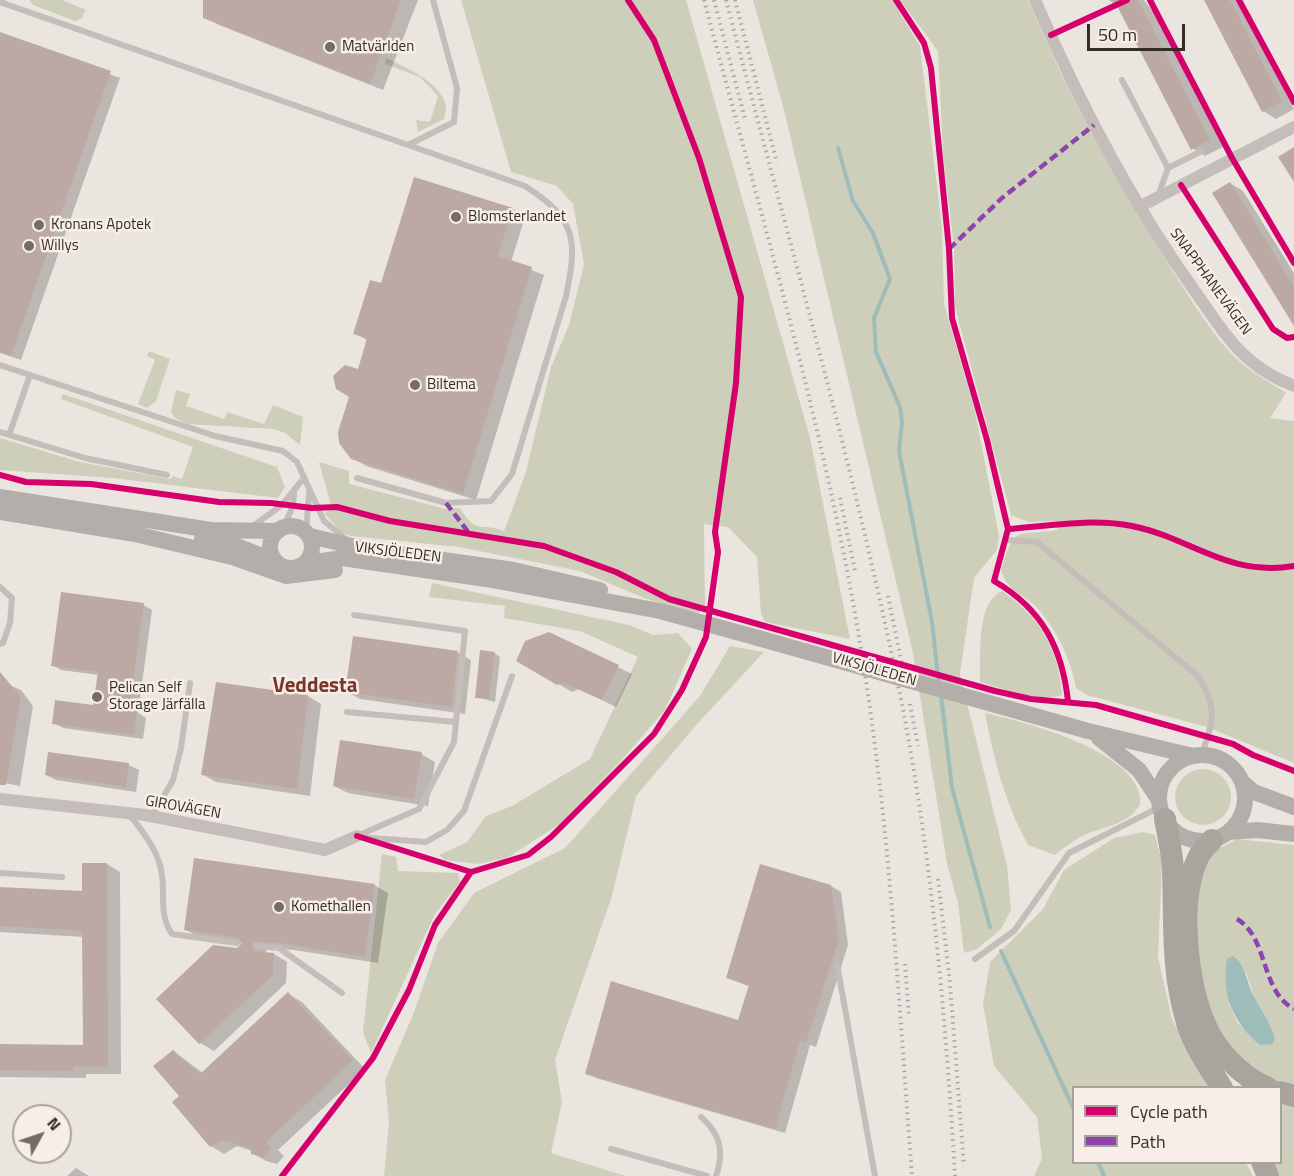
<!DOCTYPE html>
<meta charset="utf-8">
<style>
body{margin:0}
#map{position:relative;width:1294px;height:1176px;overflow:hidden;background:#ebe5e0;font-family:"Titillium Web",sans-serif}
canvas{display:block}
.legend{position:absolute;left:1072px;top:1086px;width:210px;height:78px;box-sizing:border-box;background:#f7efe7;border:2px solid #a9a19b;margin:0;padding:8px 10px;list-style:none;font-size:18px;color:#342b28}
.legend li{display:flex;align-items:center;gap:12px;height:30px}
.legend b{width:30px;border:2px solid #a9a19b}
.north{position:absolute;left:12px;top:1104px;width:60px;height:60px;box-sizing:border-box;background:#f7efe7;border:2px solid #a9a19b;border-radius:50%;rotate:50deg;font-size:16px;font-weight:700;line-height:24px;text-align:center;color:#342b28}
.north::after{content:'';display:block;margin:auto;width:21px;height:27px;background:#746c68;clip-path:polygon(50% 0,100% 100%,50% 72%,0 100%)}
.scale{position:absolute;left:1087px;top:24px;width:98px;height:27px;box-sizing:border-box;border:3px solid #342b28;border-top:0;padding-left:8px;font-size:18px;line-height:21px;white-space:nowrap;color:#342b28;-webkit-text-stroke:4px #f7efe7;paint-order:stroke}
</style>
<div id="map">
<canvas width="1294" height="1176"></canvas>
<ul class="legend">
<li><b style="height:8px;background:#d6006c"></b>Cycle path</li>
<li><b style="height:8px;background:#8e44ad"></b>Path</li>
</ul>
<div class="north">N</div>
<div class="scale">50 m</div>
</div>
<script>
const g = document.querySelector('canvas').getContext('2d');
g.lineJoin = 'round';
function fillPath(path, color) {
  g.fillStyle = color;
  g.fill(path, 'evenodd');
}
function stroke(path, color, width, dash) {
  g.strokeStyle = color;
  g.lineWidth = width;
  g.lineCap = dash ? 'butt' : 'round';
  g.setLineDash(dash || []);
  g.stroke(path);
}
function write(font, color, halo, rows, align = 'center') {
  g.font = font + ' "Titillium Web",sans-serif';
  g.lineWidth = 5;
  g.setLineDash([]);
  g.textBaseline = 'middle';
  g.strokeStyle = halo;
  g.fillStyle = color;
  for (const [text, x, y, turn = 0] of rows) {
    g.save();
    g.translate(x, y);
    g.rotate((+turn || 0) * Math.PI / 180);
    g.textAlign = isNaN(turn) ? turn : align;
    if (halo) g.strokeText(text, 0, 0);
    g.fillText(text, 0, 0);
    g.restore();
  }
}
fillPath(new Path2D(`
 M29 0H62L86 10 81 19 75 21 33 5Z
 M461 0H686L810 438 850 639 765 622 761 614 757 557 728 527 704 524 705 605 697 615 644 598 580 571 459 547 351 536 342 533 325 514 331 505 319 462 349 471V484L446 509 460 508C476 535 481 522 504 531L526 472 551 367 569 325 584 264 573 204 557 186 511 172Z
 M753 0H892L920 46 942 228 944 304 975 411 999 536 997 550 974 578 960 674 1007 866 1011 910 1001 929 977 949 964 953 958 903 947 864 913 653 783 106Z
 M900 0H1028C1068 95 1117 184 1172 270 1190 298 1216 341 1240 362 1254 374 1271 383 1286 393L1270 418 1294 421V763L1207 727 1087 695 1076 688C1071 660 1058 633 1040 611 1026 594 1009 594 1001 571 1015 522 1016 537 1058 530L1055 521 1029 522 1011 515 955 307 954 247 943 154 938 51Z
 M386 58C407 68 457 89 444 119L418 132 416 120 430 122 438 96 420 77 385 64Z
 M149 351 170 359 156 401 147 408 138 404 155 360 147 356Z
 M176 390 190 394 186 406 224 419 227 412 264 424 273 405 303 417 300 445 285 433 273 429 187 424 175 418 171 412Z
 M63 394 277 467 285 487 278 498 113 478 0 470V438L80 462 170 479 173 476 182 479 193 447 61 399Z
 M432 583 629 625 653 635 678 633 692 649 665 710 621 761 558 825 507 858 478 864 445 860 439 855 467 842 486 816 512 806 590 759 638 657 580 631 504 618 505 606 429 597Z
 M1002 591C1040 617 1059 650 1062 695 1042 703 1001 688 980 682 981 657 975 603 1002 591Z
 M730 646 764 652 698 723 636 796 612 896 555 1060 562 1102 551 1153 626 1176H384L389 1121 385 1080 414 1012 438 943 474 893 565 848 700 696Z
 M985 713C1022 721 1147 753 1140 805 1128 824 1107 826 1087 834 1075 839 1065 847 1055 855L1028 845C1005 803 994 760 985 713Z
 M1175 797a28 28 0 1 1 56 0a28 28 0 1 1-56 0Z
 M1144 832 1155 835 1162 863 1158 957 1172 1019 1208 1087 1074 1088V1162L1246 1163 1253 1176H1034L1042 1159 1037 1117 994 1066 983 1004 990 962 1043 909 1064 870 1114 838Z
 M1237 839 1294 845V1087L1271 1082 1244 1067 1212 1027 1196 969 1199 880 1214 851ZM1246 972 1253 995 1260 1045 1237 1022 1229 1004Z
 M382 854 396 857 398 871 458 873 460 882 435 914 371 1053 363 1032Z
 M1281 1099 1294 1105V1176H1276L1271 1163 1280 1162Z`), '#cdcfbb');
fillPath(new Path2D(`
 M1233 956C1247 967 1246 982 1254 997 1262 1012 1270 1022 1275 1039L1272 1044 1260 1045C1233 1023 1221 994 1227 959Z`), '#9ebcba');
fillPath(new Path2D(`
 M205 0H418L383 90 219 25 205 17Z
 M1109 0H1144L1153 12 1223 147 1205 156 1192 148 1120 9Z
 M1206 0H1239L1294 109 1276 119 1263 111Z
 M0 34 120 78 21 360 0 353Z
 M1230 183 1243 191 1294 273V320Z
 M513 209 525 217 511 262 544 275 476 500 366 466 352 458 351 396 337 388 334 382 339 370 345 367 359 371 368 341 355 333 382 285Z
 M143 605 152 610 138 713 146 718 143 739 63 728 54 723 94 707 99 675 61 670 52 665Z
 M549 634 632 674 616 707 579 689 572 692 518 660Z
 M457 652 471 660 465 714 360 699 347 692Z
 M494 653 500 657 495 702 476 697Z
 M0 681 21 690 33 706 20 786 0 782Z
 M308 696 321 704 310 796 216 782 202 774Z
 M49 753 129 765 139 770 136 792 56 780 46 775Z
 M421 754 435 762 428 806 348 793 334 786Z
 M107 864 120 872 121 1074H86V1078L0 1077V1046H84V937L0 932V889L84 893Z
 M374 885 388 893 378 963 294 950 268 948 265 953 274 954 287 962 286 983 214 1051 200 1043 158 999 244 944 199 937 186 930Z
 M831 886 841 892 848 945 816 1047 810 1045 785 1133 596 1078 586 1073 739 1022 750 987 728 978Z
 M288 994 302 1002 365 1069 278 1150 284 1156 277 1164 266 1161 252 1153V1151L237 1146 224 1154 211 1146 182 1096 173 1051 203 1073Z
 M76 1168 89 1176H67Z`), '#0003');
stroke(new Path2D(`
 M838 148 853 201 873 233 890 279 874 318 876 352 900 407 902 422 899 451 932 622 939 685
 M941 695 952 788 990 927
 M1001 951 1074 1110
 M1098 1162 1104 1176`), '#9ebcba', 4);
fillPath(new Path2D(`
 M203 0H401L370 84 203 18Z
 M1114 0H1138L1210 140 1191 150Z
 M1204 0H1230L1282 101 1262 112Z
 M0 32 111 71 11 356 0 352Z
 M1294 147V182L1278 157Z
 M414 177 513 208 498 256 532 267 463 494 351 459 339 443 338 432 349 397 336 389 333 376 345 365 358 369 367 338 353 334 370 280 381 283Z
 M1230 182 1294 286V326L1212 193Z
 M61 592 144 603 129 710 137 711 134 735 52 724 55 700 93 705 98 672 51 666Z
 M549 632 619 665 602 700 564 683 557 685 516 661 525 641Z
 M353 636 458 651 452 707 345 692Z
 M480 650 495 652 489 699 475 698Z
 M0 672 21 697 6 785H0Z
 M216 682 308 695 297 789 201 775Z
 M340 740 422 752 414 799 333 786Z
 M48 752 129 763 126 787 45 775Z
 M194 858 375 884 365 957 279 943 254 942 252 946 254 951 274 953 273 975 199 1044 156 999 213 945 237 948 242 943 238 938 184 930Z
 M82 863H107L108 1067H73V1071L0 1070V1044L83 1045 82 931 0 926V887L82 891Z
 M760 864 831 885 839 939 806 1043 800 1041 775 1129 585 1074 611 981 738 1020 749 985 726 978Z
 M288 992 353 1060 266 1142 271 1148 263 1157 251 1154V1148L222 1140 210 1147 172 1102 179 1096 153 1066 173 1050 200 1074Z`), '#bda9a4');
stroke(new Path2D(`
 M0 2 525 186C576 219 578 239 566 296L512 474 491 501 446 503 357 478
 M1122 80 1168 168 1158 196
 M410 144 454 122 457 88 433 0
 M1168 168 1202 151
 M0 365 215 436 283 451 297 462 324 521 346 539
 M0 432 85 458 167 475
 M9 435 30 375
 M253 526 282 505 303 479
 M282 530 293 506 294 492
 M306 533 309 493
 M1006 540 1037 542 1198 676C1218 707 1214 723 1201 755
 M0 587 12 598 10 623 3 643 0 644
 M354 615 465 631 454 742 419 809 357 836
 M347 712 456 722
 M129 814C143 832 159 851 162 875 165 897 159 915 172 934L237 943
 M152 816 173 780 181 748 190 683
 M358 837 426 842 447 830 464 811 512 676
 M0 873 62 877
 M257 946 279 948 342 993
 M975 959 1014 931 1069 853 1160 807
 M837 964 875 1176
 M701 1117C721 1134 724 1152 716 1176
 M611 1149 707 1176`), '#c4bdb9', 6);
stroke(new Path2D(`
 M1035 0C1079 102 1130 200 1194 290 1212 315 1228 342 1251 361 1264 372 1279 380 1294 386
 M1139 207 1294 127
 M0 799 145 815 325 850 357 836`), '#c4bdb9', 12);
stroke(new Path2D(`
 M0 497 211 530 278 531
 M0 512 135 534 232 557 286 576 335 570
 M270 547a21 21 0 1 1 42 0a21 21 0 1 1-42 0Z
 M310 536 365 549 514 570 600 590
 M202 539 234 545 275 561
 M303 564 342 558 486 579 660 611 758 638
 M996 705 1088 731 1193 756
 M1099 738 1139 770 1159 800
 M1159 798a43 43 0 1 1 86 0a43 43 0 1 1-86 0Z
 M1243 783 1254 792 1294 807
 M1228 832 1257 830 1294 834`), '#b4aeaa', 16);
stroke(new Path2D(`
 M1165 819C1168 835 1172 852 1173 869 1175 924 1171 968 1187 1023 1194 1046 1209 1067 1222 1088
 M1212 840C1207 845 1201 851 1198 858 1178 899 1187 983 1205 1024 1216 1051 1241 1076 1268 1088
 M1280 1092 1294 1096
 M1262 1162 1268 1176`), '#aaa49f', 22);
stroke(new Path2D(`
 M704 0C759 209 822 418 858 631 889 811 898 994 912 1176
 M714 0 745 119
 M726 0C788 239 858 478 905 720 933 871 946 1024 955 1176
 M735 0 777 163
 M840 498 855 571
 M888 596 906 684
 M910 704 918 746
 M938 879 950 983 964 1166
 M905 964 909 1015`), '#aca6a3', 4, [1.5, 4.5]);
stroke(new Path2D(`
 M758 638 996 705`), '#b4aeaa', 16);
stroke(new Path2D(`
 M949 249 1002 198 1094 125
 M446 503 469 533
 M1237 919C1269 938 1260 991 1294 1009`), '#8e44ad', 4.5, [9, 4.5]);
stroke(new Path2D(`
 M896 0 924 43 931 68 949 249 952 318 987 440 1008 529 994 581C1042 609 1062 647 1068 701
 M1150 0 1232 158 1294 263
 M1239 0 1294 102
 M1051 35 1127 0
 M1181 185 1273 329 1287 338 1294 337
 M0 475 26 482 91 484 219 502 271 503 312 508 337 507 390 521 544 546 616 572 669 599 995 691 1031 699 1096 705 1233 744 1253 755 1294 771
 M1008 529C1048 526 1093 518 1132 526 1192 538 1226 577 1294 566
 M357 836 471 872 528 855 551 837 654 734 682 690 706 637 718 552 715 532 736 383 741 297 699 158 654 40 628 0
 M282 1176 373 1058 409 990 435 925 471 872`), '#d6006c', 6);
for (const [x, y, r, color] of [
 [330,47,6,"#746c68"],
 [456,217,6,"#746c68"],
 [39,225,6,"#746c68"],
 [29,246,6,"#746c68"],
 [415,385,6,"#746c68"],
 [97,697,6,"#746c68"],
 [279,907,6,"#746c68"]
]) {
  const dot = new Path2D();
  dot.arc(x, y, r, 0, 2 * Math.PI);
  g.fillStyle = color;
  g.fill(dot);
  stroke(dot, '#f7efe7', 2);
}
write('15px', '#342b28', '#f7efe7', [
 ["Matvärlden",342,47],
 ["Blomsterlandet",468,217],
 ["Kronans Apotek",51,225],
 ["Willys",41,246],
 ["Biltema",427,385],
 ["Pelican Self",109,688],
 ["Storage Järfälla",109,705],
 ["Komethallen",291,907]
], 'left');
write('15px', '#342b28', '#f7efe7', [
 ["SNAPPHANEVÄGEN",1210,282,54],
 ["VIKSJÖLEDEN",398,553,7],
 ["VIKSJÖLEDEN",874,670,16],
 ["GIROVÄGEN",183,808,10]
]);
write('bold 21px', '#7b3729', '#f7efe7', [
 ["Veddesta",315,687]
]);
</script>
